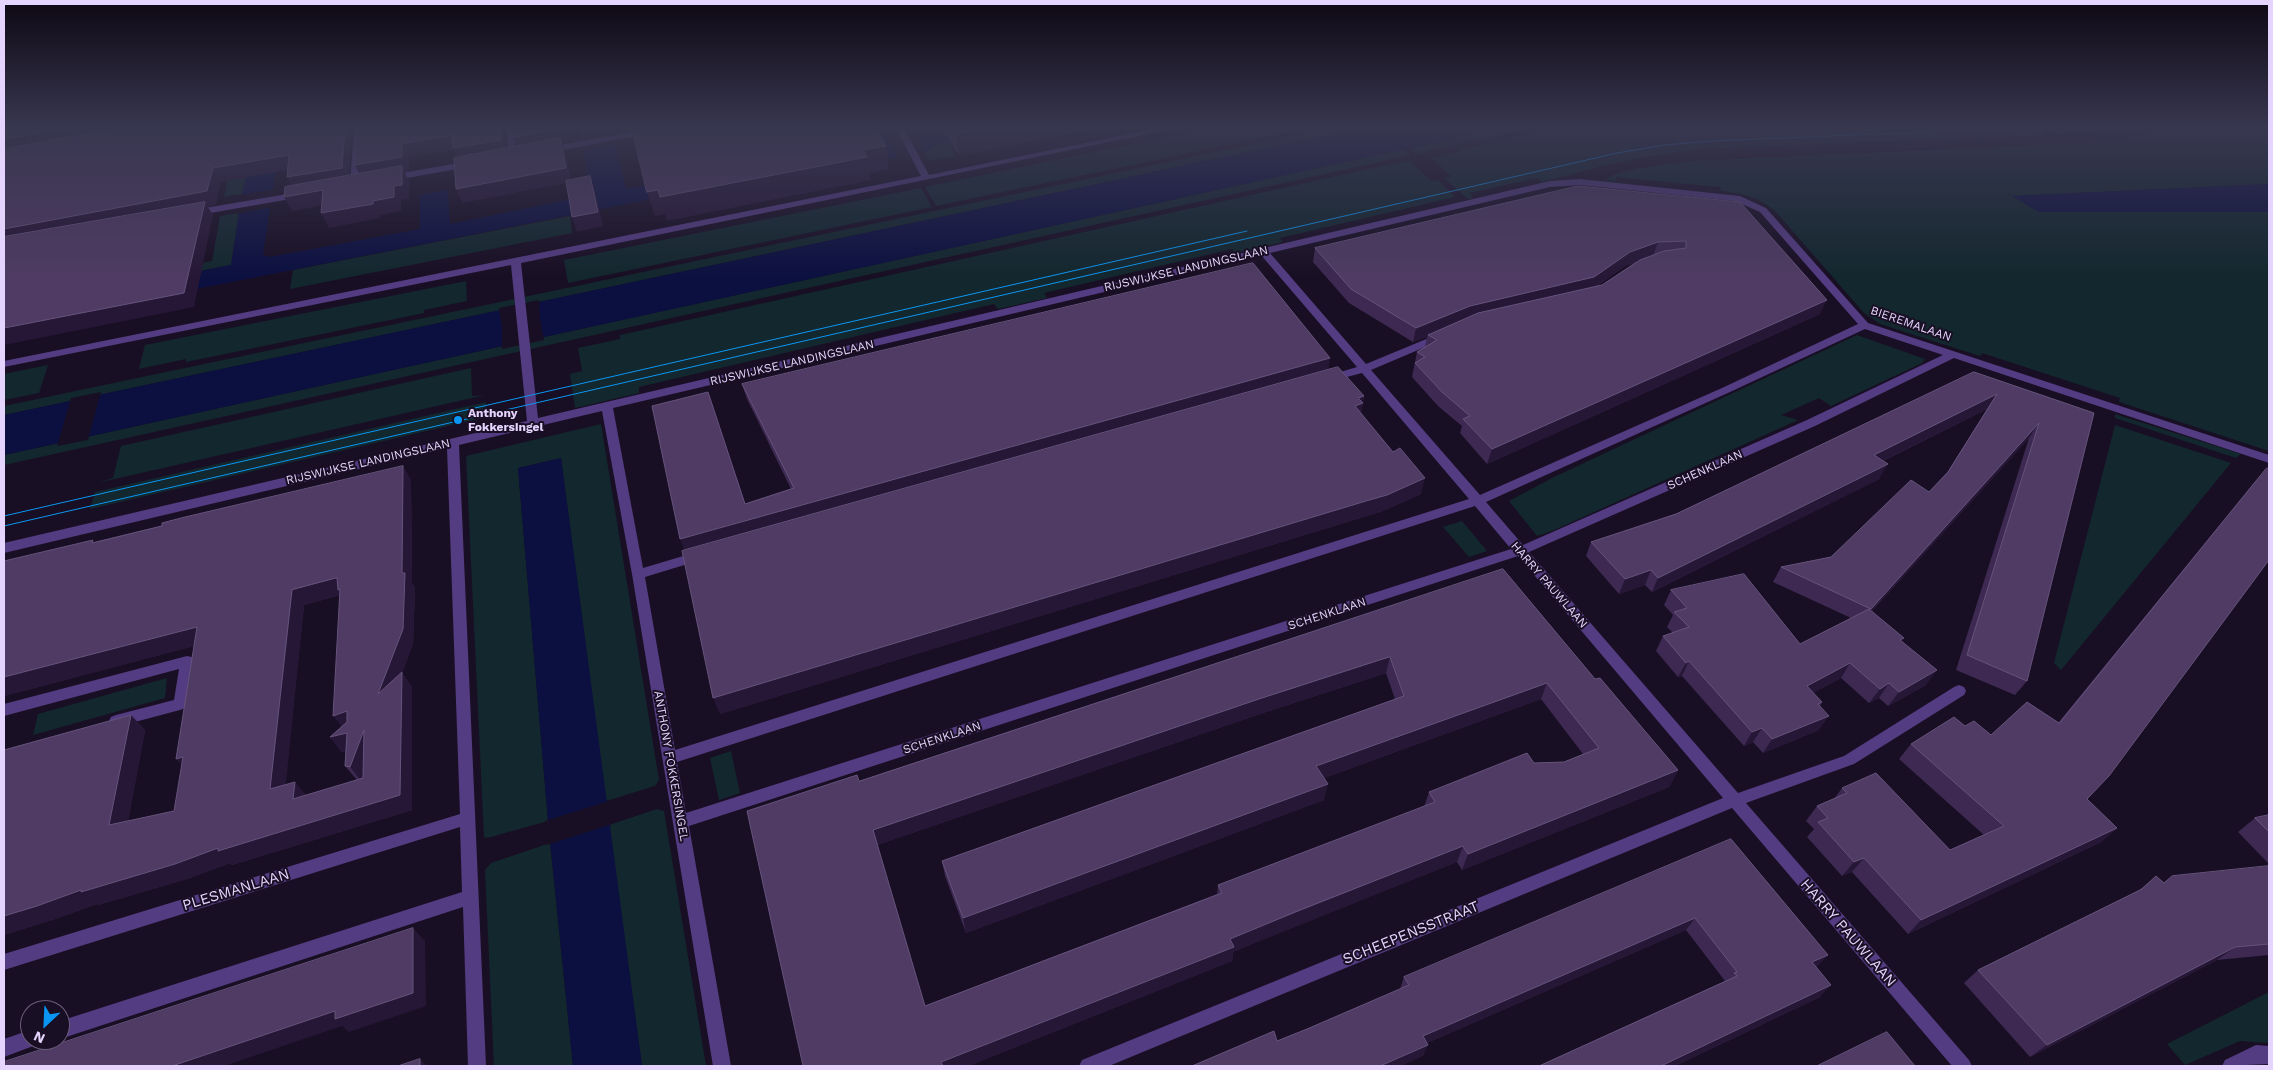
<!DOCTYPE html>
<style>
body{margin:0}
#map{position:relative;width:2273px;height:1070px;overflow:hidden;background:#190f24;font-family:"Work Sans",sans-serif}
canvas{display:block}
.frame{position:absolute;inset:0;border:5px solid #e5d4fd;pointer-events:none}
.north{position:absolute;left:20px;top:1000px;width:50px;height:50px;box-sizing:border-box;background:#190f24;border:1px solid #6b5e7b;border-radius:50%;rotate:205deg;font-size:14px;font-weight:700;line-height:20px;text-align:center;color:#e5d4fd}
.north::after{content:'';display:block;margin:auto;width:18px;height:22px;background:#0a97f3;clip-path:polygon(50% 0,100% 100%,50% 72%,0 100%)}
</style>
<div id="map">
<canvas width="2273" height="1070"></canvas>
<div class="frame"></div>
<div class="north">N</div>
</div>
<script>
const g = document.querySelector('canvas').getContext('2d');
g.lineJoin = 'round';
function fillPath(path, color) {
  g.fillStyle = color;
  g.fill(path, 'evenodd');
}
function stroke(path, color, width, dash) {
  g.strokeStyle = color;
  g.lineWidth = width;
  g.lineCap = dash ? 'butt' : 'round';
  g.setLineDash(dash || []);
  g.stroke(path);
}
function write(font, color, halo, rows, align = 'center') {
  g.font = font + ' "Work Sans",sans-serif';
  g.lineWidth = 4;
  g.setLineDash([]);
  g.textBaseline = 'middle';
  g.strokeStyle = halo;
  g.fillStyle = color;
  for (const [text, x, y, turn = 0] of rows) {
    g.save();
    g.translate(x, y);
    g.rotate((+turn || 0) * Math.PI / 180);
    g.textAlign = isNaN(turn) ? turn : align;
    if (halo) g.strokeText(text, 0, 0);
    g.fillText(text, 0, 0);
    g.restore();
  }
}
fillPath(new Path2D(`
 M238 128H257L242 194 224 197Z
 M1211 128H1308L936 206 925 187Z
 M1330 128H1362L4 415V406Z
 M1501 128H1532L1416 154 1410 148Z
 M1554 128H2039L2047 135 1704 149C1648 154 1596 167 1542 182L1537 178 1470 193 1473 198 1468 199 1444 178 1451 176 1431 158 1460 152 1458 150Z
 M2048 128H2116L2056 134Z
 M2179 128H2269V184L2014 196 2039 212H2269V451L2119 402 2120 398 1982 353 1980 356 1880 324 1864 313 1776 212C1758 197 1745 194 1721 191L1720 187 1616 177V181L1605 180C1618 168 1672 164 1692 161L2102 142Z
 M949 142 956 156 930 161 924 152 938 144Z
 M1404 149 1411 155 4 465V455Z
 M1409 160 1431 181 1438 180 1455 197 1280 238 1283 242 1235 253 1232 249 1044 293 1047 298 998 309 994 304 639 387V393L575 408 570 374 582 371 578 348 620 339V335Z
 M921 188 932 207 568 283 564 260Z
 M239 213 231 265 4 309V302L212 261 220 216Z
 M570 216 572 233 290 289 293 270Z
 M466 281 467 301 424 310V313L186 362V359L139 369 145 345Z
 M1857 335 1925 359 1922 363 1831 406 1819 398 1781 415 1798 420 1552 531 1537 536 1509 501 1554 477Z
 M48 365 39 393 4 400V374Z
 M471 368 472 396 485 395 97 483 113 478 121 446Z
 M486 402 487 417 90 509 95 492Z
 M2115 414 2241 454 2236 458 2115 418Z
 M601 424 659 780 655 786 606 801 561 458 518 468 548 821 487 838 484 837 466 456Z
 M2115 425 2231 463 2061 670 2054 663Z
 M1462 521 1487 551 1469 557 1443 527Z
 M167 678 165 698 33 735 38 714Z
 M731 751 740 793 719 800 710 758Z
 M657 809 664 811 706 1066H642L609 825Z
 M550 843 573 1066H494L485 870 491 863Z
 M2269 992V1043L2240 1041 2185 1065 2167 1044Z`), '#13272e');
fillPath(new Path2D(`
 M257 128H282L263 255 269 257 420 229V195L448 190 450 224 591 195 580 128H611L626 189 941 128H1018L938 144 925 152 869 163 844 161 4 327V309L231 265 242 194Z
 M1362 128H1501L4 455V415Z
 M2269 184V212H2039L2012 196Z
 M561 458 642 1066H573L548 821 518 468Z`), '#0c1040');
fillPath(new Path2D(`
 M614 128 617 144 581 151 579 135Z
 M914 131 926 154 899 160 886 136Z
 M275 189 273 207 236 214 239 195Z
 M539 300 540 319 544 340 502 349V328L499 308Z
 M101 392 88 440 57 446 71 398Z
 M609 801 612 824 547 845 545 821Z`), '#190f24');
fillPath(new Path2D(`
 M354 128H362L360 184 355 187 350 184Z
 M506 128H514L516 159 509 157Z
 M654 128H675L548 153 544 150 548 147Z
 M896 128H904L929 175 1158 128H1177L521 263 538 418 1550 181 1580 179 1740 196 1766 208 1868 323 2269 455V463L1954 358 1815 426 1529 552 1738 793 1844 756 1954 687 1959 685 1964 687 1966 691 1964 695 1854 764 1746 803 1969 1060 1972 1066H1952L1732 808 1109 1066H1079L1082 1060 1723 798 1518 556 689 826 731 1066H713L632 574 602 411 459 445 486 1066H468L463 907 60 1039V1021L462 892 460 827 4 970V954L460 814 447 448 4 553V543L527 421 511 265 4 367V361L921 176ZM1580 185 1735 201 1760 212 1858 324 1722 388 1480 495 1371 370 1444 339V335H1436L1366 364 1270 253 1550 187ZM1261 255 1357 367 1324 377 1323 379 1324 381 1328 382 1362 373 1469 499 675 750 645 577 704 559 706 556 700 551 643 568 613 408ZM1865 329 1943 355 1807 420 1523 545 1486 502 1730 392ZM1475 506 1511 549 686 813 677 762Z
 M471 161 475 164 474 166 390 181 385 178 390 175Z
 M299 192 302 193V197L193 216 188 213 193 210Z
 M187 656 192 657 194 661 187 704 185 708 180 710 116 727 111 725 109 721 111 717 116 715 174 700 179 669 4 716V704Z
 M30 1030V1040H38L36 1045 4 1057V1039Z
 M2256 1045 2269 1046V1064L2222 1066 2225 1060Z`), '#533c81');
stroke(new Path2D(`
 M4 516 1247 231
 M4 526 1617 153 1665 145 1710 141 2021 128`), '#0a97f3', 1);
fillPath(new Path2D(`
 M942 128H1097L959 156Z
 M1740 202 1820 314 1487 464 1460 433 1462 426 1438 406 1412 377 1417 352 1425 347 1427 337 1413 342 1349 303 1313 262 1315 248ZM1634 263 1602 285 1597 286 1625 266Z
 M1329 369 1364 396 1361 413 1421 494 1383 511 720 714 745 504 791 489 747 399 742 384Z
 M1974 372 2094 413 2027 681 2015 695 1956 670 2029 438 1872 611 1902 641 1926 685 1888 706 1879 698 1869 703 1841 678 1813 693 1822 702 1820 706 1819 730 1763 753 1753 742 1744 746 1682 676 1678 677 1656 651 1663 636 1673 633 1667 627 1673 615 1664 605 1671 590 1800 644 1851 618 1773 582 1781 567 1831 557 1929 492 1947 473 1987 409 1883 461 1879 479 1652 592 1645 585 1619 594 1586 556 1591 542 1676 514Z
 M403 466 411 481 412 583 415 588 413 644 402 673 412 687V810L232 865 230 863 190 878 98 905 97 904 55 919 4 935V750L131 715 145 730 128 821 174 811 182 765 194 646 4 696V561L95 542ZM340 595 341 752 346 751 345 766 357 780 306 795 285 784 304 605Z
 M2267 468 2087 799 2117 828 2101 842 1908 934 1852 872 1842 876 1807 837 1814 829 1806 821 1817 806 1834 799 1842 788 1950 850 1984 835 1899 759 1911 744 1965 726 1991 735 2058 723 2253 484Z
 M1503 569 1595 679 1678 770 1669 787 1462 870 1457 862 1297 925 1233 952 1232 961 968 1066H803L859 781ZM1386 673 1395 699 942 861 945 876 966 933 1324 800V778L1541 699 1583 754 1564 762 1534 763 1429 792 1424 807 1218 885 1217 894 925 1006 877 845 1257 715Z
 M2269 815V864L2238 832 2255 818Z
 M1731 839 1828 955 1816 967 1820 997 1675 1066H1539L1725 981 1686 930 1427 1043 1423 1056 1277 1041 1307 1029 1400 989 1404 977Z
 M2269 866V955L2217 960 2030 1057 1964 983 1978 970 2138 891 2156 876 2164 883Z`), '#3d2951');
fillPath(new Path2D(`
 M69 128H160L4 154V139Z
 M345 128H352L349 181 294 191 287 177Z
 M500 128H504L506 153 459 162 454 149 409 158V171H404L409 181V199L401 200V211L380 215V218L329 228 321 213 362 179 355 165 402 144 452 135Z
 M559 128H561L564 143H562L565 152 572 182 462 203 456 189 519 151 513 137Z
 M983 128H1097L959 156 956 134Z
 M886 146 889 169 869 173 871 180 667 221 665 214 655 216 647 192Z
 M289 155 297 168 221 182 216 205 208 207 213 215 194 307 4 345V229L213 168Z
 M590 176 595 191 603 226 577 232 572 217Z
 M323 190 331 204 292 211 284 197Z
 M1658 242 1653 256 1625 266 1589 291 1428 335 1427 337 1413 342 1416 328 1470 306Z
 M1827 300 1820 314 1487 464 1492 449Z
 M1330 358 1328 373 686 554 680 539Z
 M1997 394 1987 409 1866 469 1874 455Z
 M1364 396 1360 419 1355 406 1358 398Z
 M2039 423 2029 438 1861 623 1871 609Z
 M1888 464 1879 479 1652 592 1658 578Z
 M403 466 411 481 412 583 415 588 413 644 402 673 412 687V810L232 865 230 863 190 878 98 905 97 904 55 919 4 935V916L81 890 218 848 400 795 378 694 402 573Z
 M1425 478 1421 494 1383 511 720 714 713 698Z
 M1651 570 1645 585 1619 594 1625 579Z
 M337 578 341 595 304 605 284 803 270 789 292 590Z
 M197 627 210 642 4 696V677Z
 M1390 657 1386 673 1257 715 877 845 873 830 1259 699Z
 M1689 661 1682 676 1678 677 1686 663Z
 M1850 663 1841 678 1798 701 1807 686Z
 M1937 670 1926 685 1888 706 1899 692Z
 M1547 683 1541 699 1313 782 1316 766Z
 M1889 683 1879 698 1869 703 1880 689Z
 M347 711 359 726 345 730 333 716Z
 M131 715 145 730 125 839 109 825Z
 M1829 716 1819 730 1763 753 1772 739Z
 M1762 728 1753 742 1744 746 1752 732Z
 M364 730 375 744 362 782 350 767 357 748 341 752 330 737 347 733Z
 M183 757 190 774 176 759Z
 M1678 770 1669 787 1462 870 1468 854Z
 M295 782 307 796 293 799Z
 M1328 784 1324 800 966 933 963 918Z
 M2117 828 2101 842 1908 934 1921 920Z
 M1463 846 1457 862 1233 952 1232 961 968 1066H943L941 1062 1230 939Z
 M1864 858 1852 872 1842 876 1854 862Z
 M1695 918 1686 930 1418 1047 1423 1036Z
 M413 928 425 941 426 1006 349 1032 342 1026 224 1066H172Z
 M2235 947 2217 960 2030 1057 2047 1045Z
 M1828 955 1817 967 1801 974 1812 962Z
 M1831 985 1820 997 1675 1066H1661Z
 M1428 1045 1423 1056 1401 1066H1380Z
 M420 1059 426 1065V1066H420Z`), '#271737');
const building = new Path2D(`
 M4 128H69L4 139Z
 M120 128H345L342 168 287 177 289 155 213 168 207 191 4 229V149Z
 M357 128H500L501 140 453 148 452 135 402 144V157L355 165Z
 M512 128H559V129L513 137Z
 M632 128H876L886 146 863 150 867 157 660 197 658 190 647 192Z
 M953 128H983L956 134Z
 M560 138 566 168 456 189 454 158Z
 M402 166V185L394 186V197L373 201V204L321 213 323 190 284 197 285 187Z
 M590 176 598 212 572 217 566 181Z
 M1578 186 1740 202 1827 300 1492 449 1463 419 1470 416 1442 392 1415 363 1425 357 1417 352 1437 340 1428 335 1478 313 1602 285 1640 260 1664 251 1686 248V241L1658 242 1630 252 1594 277 1470 306 1416 328 1351 289 1315 248Z
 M205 202 184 293 4 328V237Z
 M1253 263 1330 358 680 539 652 406 708 392 745 504 794 488 742 384Z
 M1338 367 1364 396 1358 398 1363 403 1355 406 1393 452 1400 448 1425 478 1387 495 1366 501 713 698 682 551Z
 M1974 372 2094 413 2027 681 1967 655 2039 423 1871 609 1781 567 1831 557 1911 480 1929 492 1948 472 1997 394 1874 455 1888 464 1658 578 1651 570 1625 579 1591 542 1676 514Z
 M403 466 402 573H405L403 629 378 694 402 672 400 795 218 851V848L175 864 81 892V890L37 906 4 916V750L131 715 109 825 174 811 183 757 176 759 197 627 4 677V561L93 540 92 543 162 526V523L181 518ZM337 578 338 590 340 589 333 716 347 711V722L330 737 347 733 345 766 350 767 364 730 363 778 293 799 295 782 270 789 292 590Z
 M2267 468 2269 469V560L2109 776 2087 799 2117 828 1921 920 1864 858 1854 862 1818 822 1828 818 1817 806 1847 793 1842 788 1876 773 1950 850 2004 826 1911 744 1954 717 1965 726 1974 721 1991 735 2027 702 2059 723Z
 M1503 569 1595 679 1600 678 1678 770 1468 854 1463 846 1300 910 1230 939 1234 947 941 1062 943 1066H803L747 811 857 775 859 781ZM1390 657 1404 696 942 861 963 918 1328 784 1316 766 1547 683 1599 748 1564 762 1534 763 1527 753 1517 757 1429 792 1435 802 1218 885 1222 893 925 1006 873 830 1259 699Z
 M1744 574 1800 644 1869 609 1904 638 1900 640 1937 670 1899 692 1889 683 1880 689 1850 663 1807 686 1822 702 1818 704 1829 716 1772 739 1762 728 1752 732 1689 661 1686 663 1663 636 1689 627 1674 612 1687 608 1671 590Z
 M2269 815V832L2255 818Z
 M1731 839 1828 955 1812 962 1831 985 1661 1066H1539L1737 976 1734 973 1737 972 1695 918 1423 1036 1428 1045 1380 1066H1192L1274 1031 1277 1041 1307 1029 1409 985 1404 977Z
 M2269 866V944L2235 947 2047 1045 1978 970 2142 889 2156 876 2164 883 2172 876Z
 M413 928V993L335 1019V1011L172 1066H4V1062Z
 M1887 1032 1915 1066H1817Z
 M420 1059V1066H398Z`);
fillPath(building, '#4f3b63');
stroke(building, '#66537c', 1);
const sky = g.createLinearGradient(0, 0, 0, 278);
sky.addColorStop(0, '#0e0814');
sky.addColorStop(0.46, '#383750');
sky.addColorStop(1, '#38375000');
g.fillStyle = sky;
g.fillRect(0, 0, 2273, 278);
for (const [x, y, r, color] of [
 [458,420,5,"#0a97f3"]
]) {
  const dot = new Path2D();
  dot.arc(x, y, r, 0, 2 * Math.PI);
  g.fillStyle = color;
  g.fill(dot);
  stroke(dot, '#190f24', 2);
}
write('12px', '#e5d4fd', '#190f24', [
 ["RIJSWIJKSE LANDINGSLAAN",1186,269,-13],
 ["BIEREMALAAN",1911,324,19],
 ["RIJSWIJKSE LANDINGSLAAN",792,363,-13],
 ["RIJSWIJKSE LANDINGSLAAN",368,462,-13],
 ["SCHENKLAAN",1705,470,-24],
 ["HARRY PAUWLAAN",1549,585,49],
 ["SCHENKLAAN",1327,614,-18],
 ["SCHENKLAAN",942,738,-18],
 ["ANTHONY FOKKERSINGEL",671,766,80]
]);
write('bold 12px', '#e5d4fd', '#190f24', [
 ["Anthony",468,413],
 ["Fokkersingel",468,427]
], 'left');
write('15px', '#e5d4fd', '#190f24', [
 ["PLESMANLAAN",236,890,-17],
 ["SCHEEPENSSTRAAT",1411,933,-22],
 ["HARRY PAUWLAAN",1848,933,49]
]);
</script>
